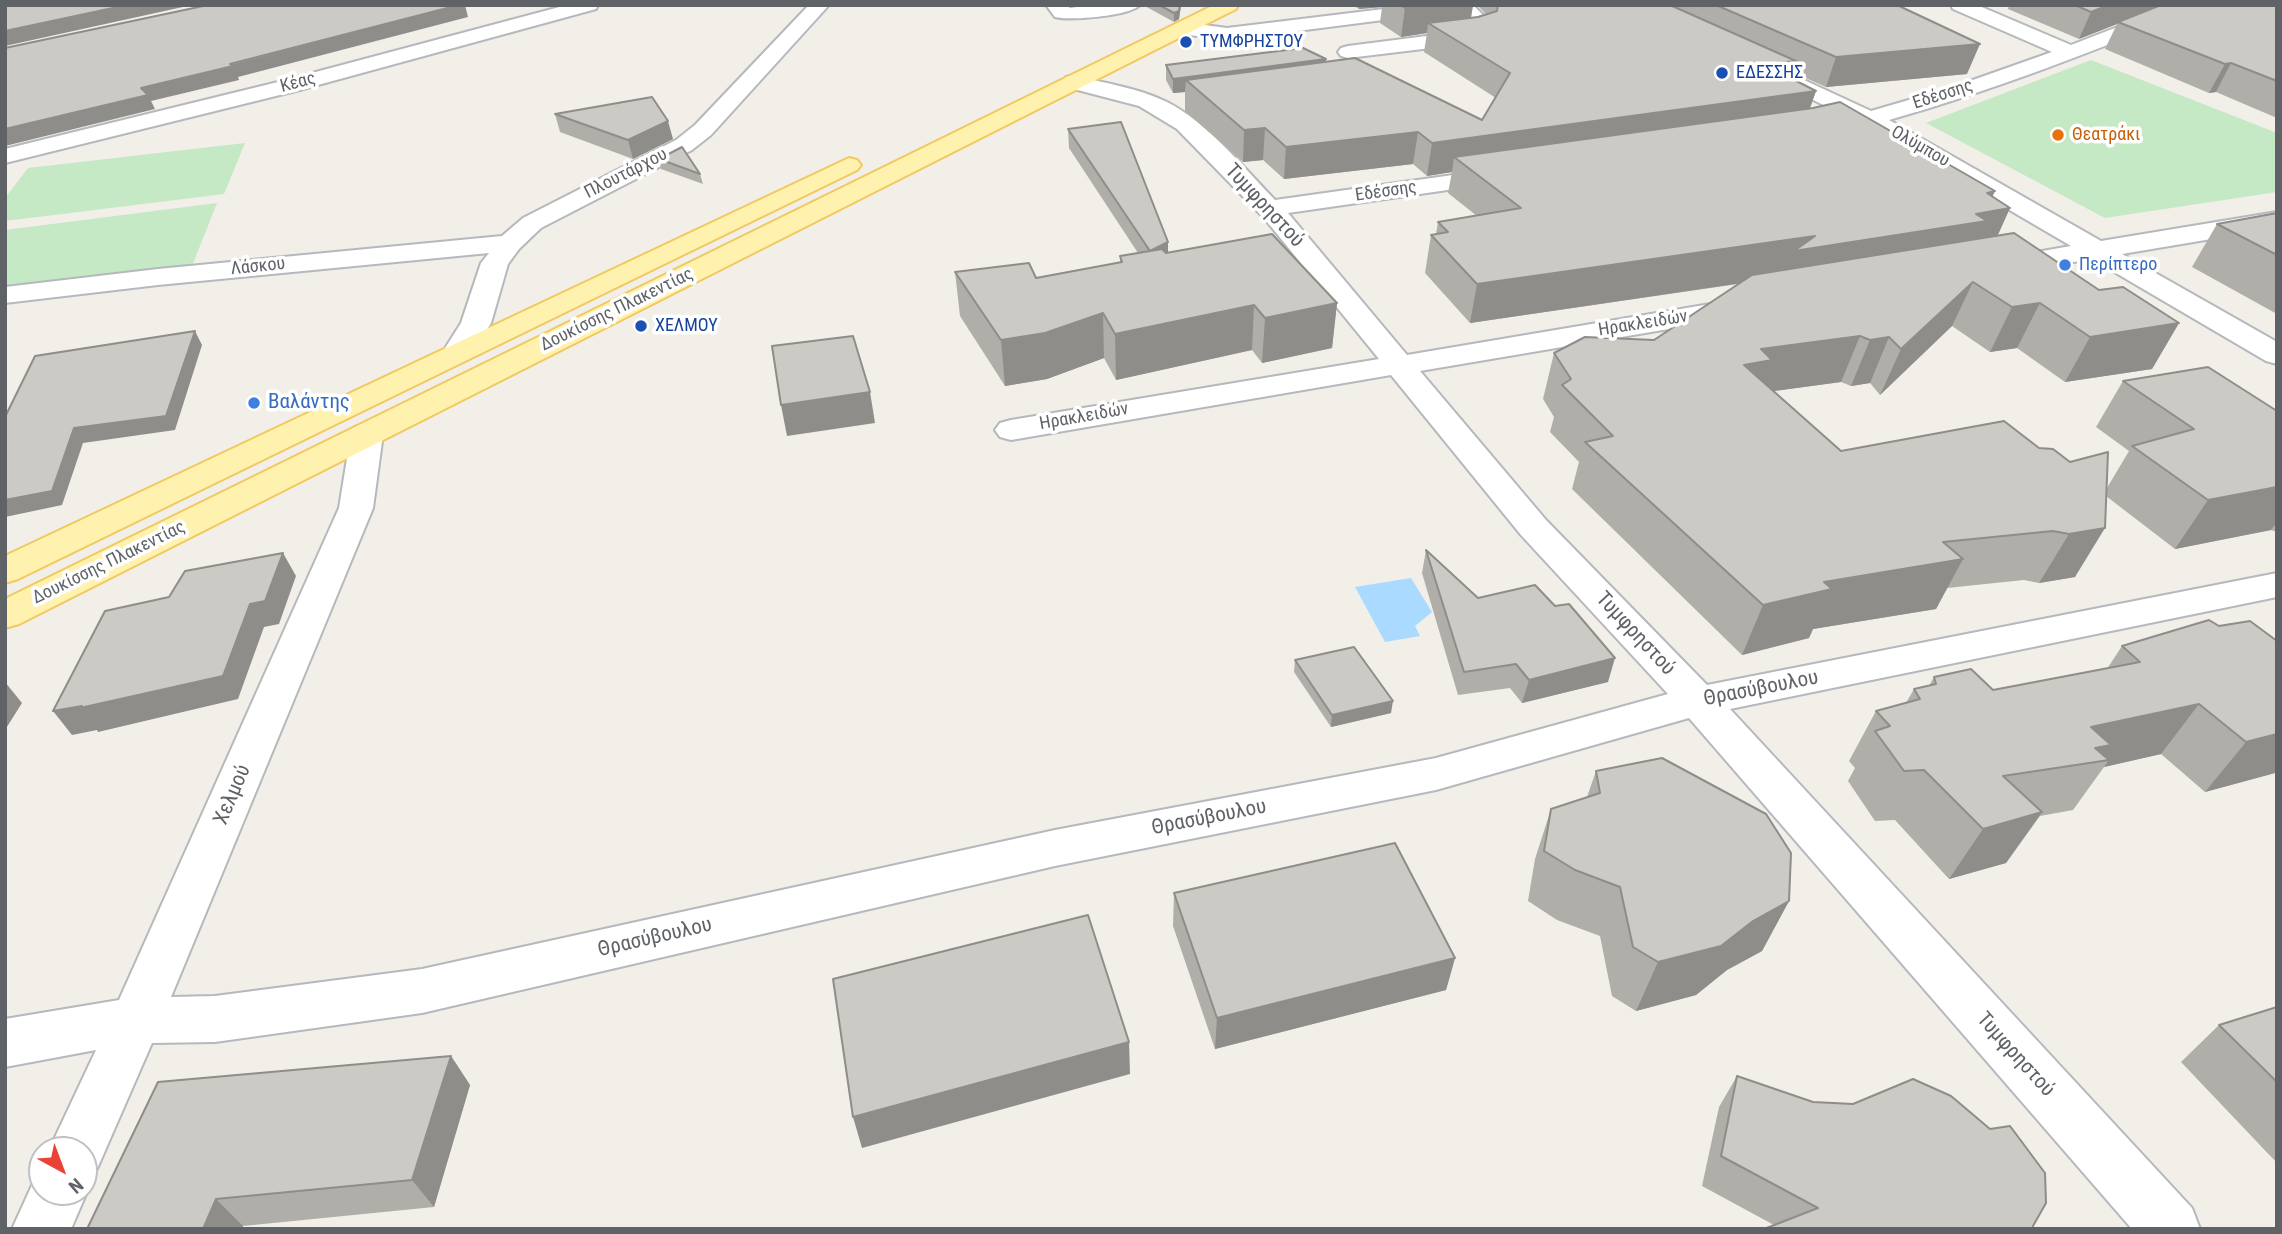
<!DOCTYPE html>
<meta charset="utf-8">
<style>
body{margin:0}
#map{position:relative;width:2282px;height:1234px;overflow:hidden;background:#f1efe8;font-family:"Roboto Condensed",sans-serif}
canvas{display:block}
.frame{position:absolute;inset:0;border:7px solid #5f6368;pointer-events:none}
.north{position:absolute;left:28px;top:1136px;width:70px;height:70px;box-sizing:border-box;background:#fff;border:2px solid #bfc1c3;border-radius:50%;rotate:139deg;font-size:19px;font-weight:700;line-height:28px;text-align:center;color:#5f6368}
.north::after{content:'';display:block;margin:auto;width:24px;height:32px;background:#ea4335;clip-path:polygon(50% 0,100% 100%,50% 72%,0 100%)}
</style>
<div id="map">
<canvas width="2282" height="1234"></canvas>
<div class="frame"></div>
<div class="north">N</div>
</div>
<script>
const g = document.querySelector('canvas').getContext('2d');
g.lineJoin = 'round';
function fillPath(path, color) {
  g.fillStyle = color;
  g.fill(path, 'evenodd');
}
function stroke(path, color, width, dash) {
  g.strokeStyle = color;
  g.lineWidth = width;
  g.lineCap = dash ? 'butt' : 'round';
  g.setLineDash(dash || []);
  g.stroke(path);
}
function write(font, color, halo, rows, align = 'center') {
  g.font = font + ' "Roboto Condensed",sans-serif';
  g.lineWidth = 7;
  g.setLineDash([]);
  g.textBaseline = 'middle';
  g.strokeStyle = halo;
  g.fillStyle = color;
  for (const [text, x, y, turn = 0] of rows) {
    g.save();
    g.translate(x, y);
    g.rotate((+turn || 0) * Math.PI / 180);
    g.textAlign = isNaN(turn) ? turn : align;
    if (halo) g.strokeText(text, 0, 0);
    g.fillText(text, 0, 0);
    g.restore();
  }
}
fillPath(new Path2D(`
 M2091 60 2277 133V192L2105 218 1926 123Z
 M245 143 224 194 5 221V198L28 168Z
 M217 203 192 266 5 290V230Z`), '#c5e8c5');
fillPath(new Path2D(`
 M1411 578 1432 612 1415 626 1420 636 1385 642 1355 587Z`), '#aadaff');
const minor = new Path2D(`
 M567 5H598L596 9 296 91 5 163V149L282 81Z
 M809 5H829L711 135 692 150 541 228 519 249 508 264 491 323 468 359 457 362 446 359 442 353 461 323 481 263 489 253 158 285 5 303V287L158 269 502 236 523 218 676 140 695 125Z
 M1046 5H1065L1070 8 1091 5H1140C1130 16 1070 21 1055 17Z
 M1453 5H1473L1494 26 1491 37 1473 43 1348 58 1341 56 1338 52 1341 48 1348 46 1474 30Z
 M1951 5H1977L2071 45 2174 5H2200L2198 9C2096 50 1995 90 1889 120L2101 241 2277 212V228L2122 254 2277 342V364L2266 361 2092 259 2000 274 1990 272 1986 266 1990 260 2071 246 1866 126 1819 137 1811 135 1808 130 1811 125 1848 117 1762 75 1759 71 1762 67H1776L1871 111 1953 87 2052 52 1953 9Z
 M1384 9 1394 15 1391 19 1227 40 1182 34 1172 28 1182 22 1227 28Z
 M1074 76C1105 83 1138 88 1167 102 1207 122 1244 168 1275 200L1503 168 1512 170 1515 175 1512 180 1503 182 1288 213 1407 355 1740 299 1750 302 1754 308 1750 314 1740 317 1420 371 1546 520 1707 685 2277 573V597L1730 709 2192 1208 2200 1229H2132L1689 718 1436 790 1055 866 422 1013 215 1042 152 1043 97 1169 84 1174V1150H49L96 1050 5 1067V1019L119 1000 339 508 351 434 355 427 367 424 379 427 383 434 373 508 171 997 215 996 422 969 1055 830 1436 758 1668 694 1521 535 1391 375 1011 440 1000 437 995 430 1000 423 1011 420 1379 359 1264 218 1177 129 1139 106 1066 87 1063 82 1066 77Z
 M42 1170V1192H84V1186L87 1192 71 1229H12L38 1172Z`);
const major = new Path2D(`
 M1214 5H1238L1236 9 19 624 5 628V599Z
 M849 158 857 160 861 165 857 170 18 579 5 583V556Z`);
stroke(minor, '#b5b8bc', 4);
stroke(major, '#f2c960', 4);
fillPath(minor, '#fff');
fillPath(major, '#fff2af');
fillPath(new Path2D(`
 M1143 5H1181L1179 19 1174 22Z
 M1352 5H1473L1471 18 1486 14 1477 5H1897L1967 74 1826 87 1792 72 1790 78 1816 91 1810 108 1995 191 1992 196 2010 208 1997 236 2099 290 2179 323 2152 369 2065 382 2017 348 1990 352 1952 326 1880 395 1870 383 1851 386 1841 382 1773 391 1841 451 2039 448 2107 488 2129 451 2096 427 2123 381 2277 411V532L2271 530 2175 549 2106 496 2075 577 2039 583 2024 580 1947 588 1936 609 1813 629 1809 638 1742 655 1572 489 1579 462 1550 432 1554 417 1543 399 1554 353 1654 340 1738 284 1470 323 1425 273 1431 235 1436 234 1438 222 1477 216 1448 193 1452 172 1427 176 1413 164 1284 179 1263 160 1243 162 1185 111V92L1173 93 1166 80V65L1326 59V62L1482 120 1496 98 1424 52 1427 33 1401 37 1380 23 1382 7 1359 9Z
 M2009 5H2277V118L2216 92 2209 93 2105 49 2117 24 2079 39 2008 9Z
 M555 114 673 139 633 159 560 132Z
 M1068 129 1168 242V253L1337 303 1332 348 1262 363 1252 350 1116 380 1104 358 1047 379 1005 386 960 316 955 272 1036 278 1120 262V256L1138 253 1069 148Z
 M659 159 700 174 703 184 661 169Z
 M2277 213V314L2192 267 2217 224Z
 M1426 550 1478 598 1608 682 1522 703 1510 688 1458 695 1422 573Z
 M2219 626 2277 641V774L2275 773 2205 792 2161 754 2104 767 2073 810 2040 816 2006 863 1949 879 1895 820 1875 821 1848 781 1855 768 1849 761 1876 711 1906 703 1914 689 1929 686 1934 677 1993 690 2107 669 2122 646Z
 M1295 660 1391 713 1331 727 1294 672Z
 M1596 771 1789 901 1762 951 1727 970 1696 995 1636 1011 1612 996 1600 936 1557 920 1528 901 1535 859 1551 809 1587 797Z
 M1174 893 1455 958 1446 990 1215 1049 1173 926Z
 M2277 1007V1163L2181 1062 2219 1025Z
 M451 1056 470 1085 434 1207 243 1226 87 1229Z
 M1737 1076 1813 1102 1990 1129 2045 1173 1774 1225 1702 1186 1719 1107Z`), '#afaea9');
fillPath(new Path2D(`
 M127 5H192L5 46V31Z
 M459 5H465L468 17 238 77 239 80 151 101 155 109 5 146V129L141 88Z
 M1180 5H1181L1179 19 1174 22V13Z
 M1359 5H1382V7L1359 9Z
 M1430 5H1473L1469 28 1428 23 1427 33 1401 37 1405 8Z
 M2109 5H2166L2118 22 2117 24 2079 39 2091 12Z
 M1980 44 1967 74 1826 87 1836 57Z
 M1326 59 1325 74 1186 80 1185 92 1173 93V79Z
 M1796 61 1786 91 1763 64Z
 M2231 63 2216 92 2209 93 2225 64Z
 M1816 91 1805 122 1454 157 1452 172 1427 176 1432 143Z
 M668 121 673 139 633 159 628 140Z
 M1265 128 1263 160 1243 162 1244 130Z
 M1418 132 1413 164 1284 179 1286 147Z
 M1995 191 1985 212 2010 208 1993 246 1470 323 1477 284Z
 M1168 242V262L1150 251Z
 M1973 282 1952 326 1880 395 1901 349Z
 M1337 303 1332 348 1262 363 1265 318Z
 M2040 303 2017 348 1990 352 2012 307Z
 M1254 305 1252 350 1116 380 1115 334Z
 M1103 313 1104 358 1047 379 1005 386 1001 340Z
 M2179 323 2152 369 2065 382 2090 337Z
 M195 331 202 345 175 430 83 443 62 505 5 517V500L74 428Z
 M1860 336 1841 382 1760 393 1744 365 1761 349Z
 M1889 337 1870 383 1851 386 1870 340Z
 M870 392 875 423 787 436 781 405Z
 M2277 487V522L2271 530 2175 549 2208 500Z
 M2105 528 2075 577 2039 583 2069 534Z
 M283 553 296 576 279 624 264 627 238 699 98 732 97 730 72 735 53 711 250 604Z
 M1963 559 1936 609 1813 629 1809 638 1742 655 1763 605 1824 582Z
 M1615 658 1608 682 1522 703 1529 680Z
 M5 682 22 703 5 730Z
 M1393 701 1391 713 1331 727 1332 715Z
 M2199 704 2161 754 2104 767 2109 760 2064 767 2091 727Z
 M2277 734V771L2275 773 2205 792 2246 742Z
 M2042 812 2006 863 1949 879 1983 829Z
 M1789 901 1762 951 1727 970 1696 995 1636 1011 1658 962 1753 921Z
 M1455 958 1446 990 1215 1049 1217 1018Z
 M1129 1042 1130 1074 862 1148 853 1117Z
 M451 1056 470 1085 434 1207 412 1180Z
 M216 1199 243 1226 242 1229H203Z`), '#8f8d8a');
const building = new Path2D(`
 M5 5H127L5 31Z
 M208 5H459L230 64 233 66 141 88 148 95 5 129V48Z
 M1159 5H1180L1179 11 1174 13Z
 M1400 5H1430L1405 8Z
 M1498 5H1670L1796 61 1763 64 1816 91 1432 143 1418 132 1286 147 1265 128 1244 130 1186 80 1355 58 1482 120 1510 73 1428 23 1478 17 1497 11Z
 M1716 5H1897L1980 44 1836 57Z
 M2075 5H2109L2091 12Z
 M2161 5H2277V81L2231 63 2225 64 2118 22Z
 M1303 48 1326 59 1173 79 1166 65Z
 M652 97 668 121 628 140 555 114Z
 M1840 102 1995 191 1987 193 2010 208 1976 214 1987 221 1794 251 1815 236 1477 284 1431 235 1448 232 1438 222 1521 208 1454 157 1813 108Z
 M1121 122 1168 242 1150 251 1068 129Z
 M682 147 700 174 659 159Z
 M2277 213V255L2217 224Z
 M2014 233 2099 290 2123 287 2179 323 2090 337 2040 303 2012 307 1973 282 1901 349 1889 337 1870 340 1860 336 1761 349 1772 360 1744 365 1841 451 2004 421 2039 448 2053 449 2070 462 2108 452 2105 528 2069 534 2053 531 1943 542 1963 559 1824 582 1832 589 1763 605 1585 442 1613 436 1562 385 1571 379 1554 353 1585 337 1654 340 1752 275Z
 M1272 234 1337 303 1265 318 1254 305 1115 334 1103 313 1045 333 1001 340 955 272 1029 263 1036 278 1122 262 1120 256 1162 249 1166 253Z
 M195 331 166 416 74 428 52 491 5 500V417L35 356Z
 M853 336 870 392 781 405 772 346Z
 M2208 367 2277 411V487L2208 500 2132 446 2194 429 2123 381Z
 M1426 550 1478 598 1535 585 1555 606 1569 604 1615 658 1529 680 1516 664 1464 672Z
 M283 553 265 601 250 604 223 676 80 708 82 706 53 711 105 611 169 597 185 571Z
 M2209 620 2219 626 2250 621 2277 641V734L2246 742 2199 704 2091 727 2111 745 2095 748 2109 760 2003 776 2042 812 1983 829 1924 770 1904 771 1875 731 1890 726 1876 711 1920 699 1914 689 1936 684 1934 677 1971 669 1993 690 2140 662 2122 646Z
 M1354 647 1393 701 1332 715 1295 660Z
 M1662 758 1766 814 1791 853 1789 901 1753 921 1721 946 1658 962 1633 947 1620 887 1575 870 1544 851 1551 809 1600 793 1596 771Z
 M1395 843 1455 958 1217 1018 1174 893Z
 M1088 915 1129 1042 853 1117 833 979Z
 M2277 1007V1082L2219 1025Z
 M451 1056 412 1180 216 1199 203 1229H87L158 1082Z
 M1737 1076 1813 1102 1853 1104 1913 1079 1951 1096 1990 1129 2010 1126 2045 1173 2046 1203 2033 1226V1229H1764L1818 1208 1721 1156Z`);
fillPath(building, '#cccac5');
stroke(building, '#8f8d8a', 2);
for (const [x, y, r, color] of [
 [1186,42,7,"#1a4fb4"],
 [1722,73,7,"#1a4fb4"],
 [2058,135,7,"#e8710a"],
 [2065,265,7,"#3f7fe0"],
 [641,326,7,"#1a4fb4"],
 [254,403,7,"#3f7fe0"]
]) {
  const dot = new Path2D();
  dot.arc(x, y, r, 0, 2 * Math.PI);
  g.fillStyle = color;
  g.fill(dot);
  stroke(dot, '#fff', 2.5);
}
write('18px', '#164399', '#fff', [
 ["ΤΥΜΦΡΗΣΤΟΥ",1200,42],
 ["ΕΔΕΣΣΗΣ",1736,73],
 ["ΧΕΛΜΟΥ",655,326]
], 'left');
write('18px', '#5f6368', '#fff', [
 ["Κέας",298,83,-15],
 ["Εδέσσης",1943,95,-18],
 ["Ολύμπου",1920,147,30],
 ["Πλουτάρχου",626,174,-27],
 ["Εδέσσης",1386,192,-8],
 ["Λάσκου",258,267,-6],
 ["Δουκίσσης Πλακεντίας",617,310,-26],
 ["Ηρακλειδών",1643,324,-9],
 ["Ηρακλειδών",1084,417,-10],
 ["Δουκίσσης Πλακεντίας",109,563,-26]
]);
write('18px', '#c56008', '#fff', [
 ["Θεατράκι",2072,135]
], 'left');
write('18px', '#366cbe', '#fff', [
 ["Περίπτερο",2079,265]
], 'left');
write('21px', '#5f6368', '#fff', [
 ["Τυμφρηστού",1264,206,47],
 ["Τυμφρηστού",1635,634,47],
 ["Θρασύβουλου",1761,689,-11],
 ["Χελμού",233,795,-67],
 ["Θρασύβουλου",1209,818,-11],
 ["Θρασύβουλου",655,938,-13],
 ["Τυμφρηστού",2015,1055,48]
]);
write('21px', '#366cbe', '#fff', [
 ["Βαλάντης",268,403]
], 'left');
</script>
